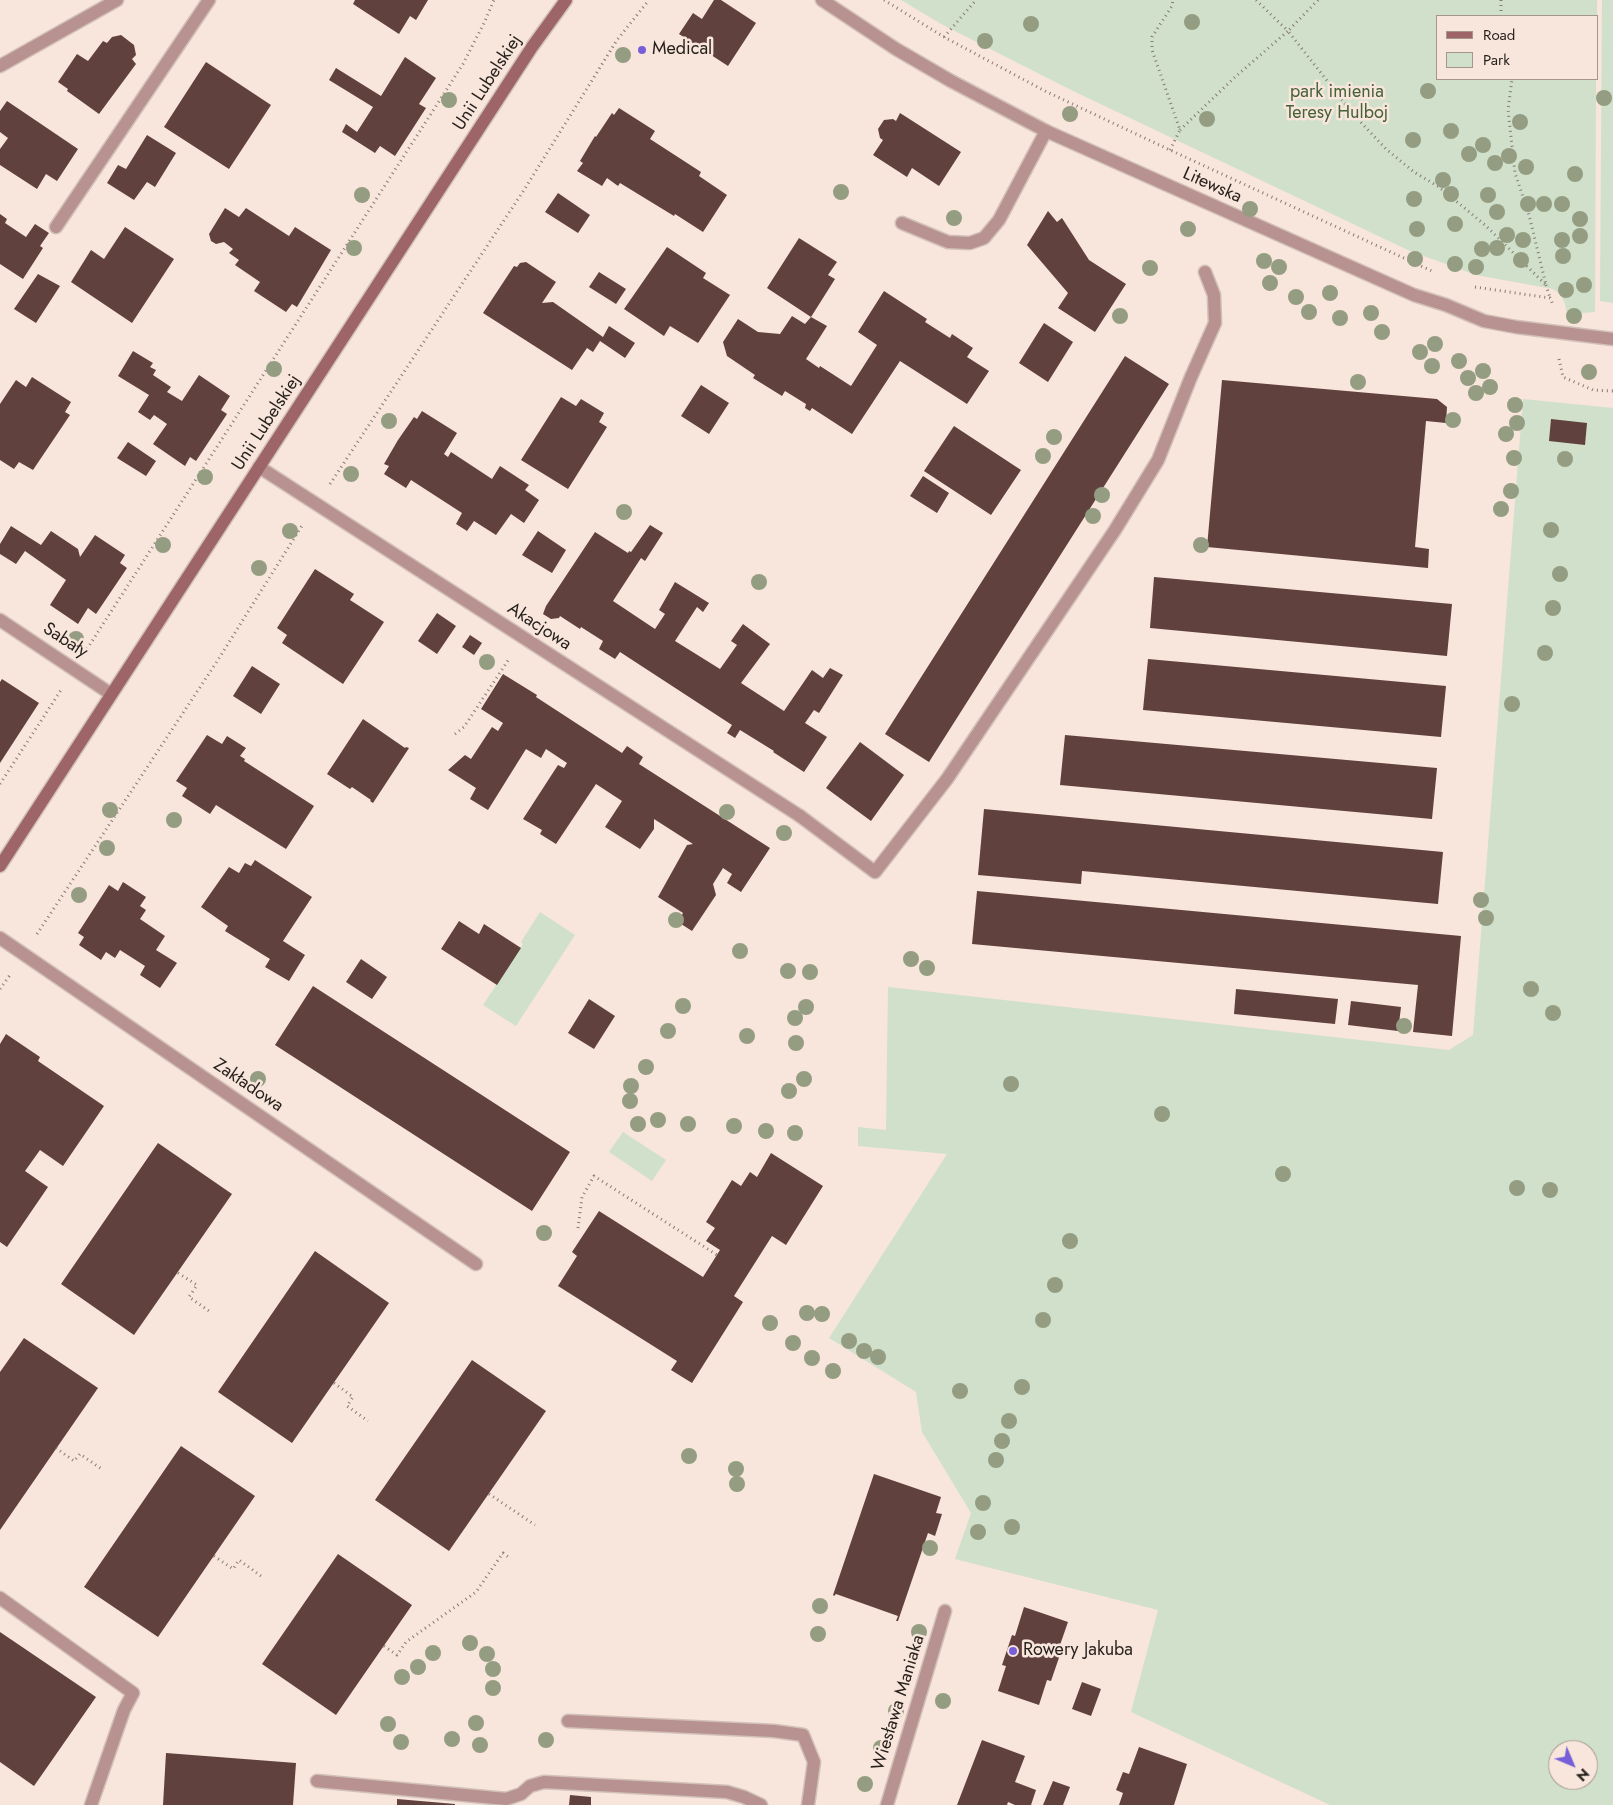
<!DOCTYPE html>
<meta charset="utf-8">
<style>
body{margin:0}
#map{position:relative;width:1613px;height:1805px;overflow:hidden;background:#f8e5db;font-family:Jost,sans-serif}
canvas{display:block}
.legend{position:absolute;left:1436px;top:15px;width:162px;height:65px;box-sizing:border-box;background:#f8e5db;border:1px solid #a4968e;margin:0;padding:6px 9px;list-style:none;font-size:15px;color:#251f1b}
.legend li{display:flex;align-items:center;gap:10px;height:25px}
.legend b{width:25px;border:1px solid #a4968e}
.north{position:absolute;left:1548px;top:1740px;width:50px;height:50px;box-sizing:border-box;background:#f8e5db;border:1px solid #a4968e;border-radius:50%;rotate:135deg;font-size:14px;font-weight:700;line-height:20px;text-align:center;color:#251f1b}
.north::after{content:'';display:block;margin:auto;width:18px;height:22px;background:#765fd9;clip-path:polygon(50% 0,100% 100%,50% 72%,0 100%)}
</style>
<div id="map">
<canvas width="1613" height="1805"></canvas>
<ul class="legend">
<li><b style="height:6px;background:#9d6568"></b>Road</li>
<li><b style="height:14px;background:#d0e0cb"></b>Park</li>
</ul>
<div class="north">N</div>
</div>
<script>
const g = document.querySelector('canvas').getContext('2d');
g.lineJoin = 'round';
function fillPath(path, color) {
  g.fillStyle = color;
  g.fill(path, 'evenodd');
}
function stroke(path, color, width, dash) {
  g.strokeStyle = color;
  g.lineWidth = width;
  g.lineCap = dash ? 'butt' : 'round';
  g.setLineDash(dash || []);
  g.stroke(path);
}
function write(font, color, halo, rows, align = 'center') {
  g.font = font + ' Jost,sans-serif';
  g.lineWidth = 5;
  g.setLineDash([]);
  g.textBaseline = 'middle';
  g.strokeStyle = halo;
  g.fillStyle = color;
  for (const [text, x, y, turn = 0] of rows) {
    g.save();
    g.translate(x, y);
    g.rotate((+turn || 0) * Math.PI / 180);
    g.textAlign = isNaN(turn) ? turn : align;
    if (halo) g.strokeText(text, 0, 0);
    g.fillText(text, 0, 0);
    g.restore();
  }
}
fillPath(new Path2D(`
 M901 0H1597V16H1437V79H1596L1595 312 1567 314C1565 302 1563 295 1553 289L1476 275 1410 251 1071 90 943 25Z
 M1602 0H1613V303L1600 301Z
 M1523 399 1613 408V1805H1330L1131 1712 1158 1610 955 1559 971 1513 922 1432 916 1392 829 1338 947 1154 858 1146V1127L886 1130 888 987 1449 1050 1473 1035ZM1558 1750H1588V1780H1558Z
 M540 912 575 935 516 1026 483 1005 523 944 521 942Z
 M623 1132 666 1160 652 1181 609 1152Z`), '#d0e0cb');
fillPath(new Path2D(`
 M355 0H428L416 20 410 16 399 34 353 4Z
 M714 0H721L756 23 728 66 679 34 693 13 702 19Z
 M121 35 134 45 136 55 132 59 136 64 99 114 67 91 68 89 58 82 77 54 88 61 103 41 107 43 112 37Z
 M405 57 436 78 419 104 426 108 395 156 380 146 375 153 342 132 346 124 357 132 373 107 329 80 336 68 381 96Z
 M206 62 271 105 229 169 164 127Z
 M7 101 78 149 57 181 46 174 37 189 0 165V149L8 138 0 132V111Z
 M619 108 655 131 650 139 701 172 699 176 727 195 703 232 675 214 674 216 620 183 618 186 607 178 602 186 577 171 583 163 580 161 595 136 596 137 612 113 614 115Z
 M900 113 961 152 939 186 912 168 907 177 873 155 883 140 880 138 878 129 884 120 893 119 896 121Z
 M147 135 176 153 155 187 147 182 134 200 107 183 118 165 126 169Z
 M558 193 590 215 578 233 545 212Z
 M225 208 239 217 246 208 289 236 295 227 331 250 297 307 292 304 286 312 254 291 260 282 235 265 239 260 229 253 233 249 224 242 216 244 211 241 209 234Z
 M1048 211 1057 222 1062 218 1089 260 1126 284 1095 332 1058 308 1068 293 1027 245Z
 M0 214 7 219 5 223 26 237 35 224 49 233 40 246 43 248 23 279 0 264Z
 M125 227 174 259 132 323 71 282 91 250 104 259Z
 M799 238 837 262 828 275 835 279 811 317 767 288Z
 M667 247 706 273 703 278 730 295 698 343 670 326 664 336 624 309Z
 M526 262 556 282 542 303 553 302 603 337 609 326 635 343 625 358 600 341 593 352 587 348 572 370 483 313 514 266 517 267 520 263Z
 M599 272 626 289 616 304 589 287Z
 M38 274 60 286 36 323 14 309Z
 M884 291 927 319 925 322 950 338 952 334 973 348 967 357 989 371 967 404 900 361 852 434 812 408 810 411 805 408 806 404 785 391 782 396 753 378 755 375 727 356 723 342 738 319 758 332 780 334 792 316 805 324 811 317 827 326 806 359 819 368 820 366 851 386 877 345 858 332Z
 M1044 323 1073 342 1048 382 1019 363Z
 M133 351 153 363 150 367 156 370 153 375 171 387 167 392 182 401 199 375 230 396 221 410 227 414 196 461 190 457 185 466 153 444 167 424 154 415 150 420 138 412 149 395 118 376Z
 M1125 356 1169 384 929 762 885 734Z
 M32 377 71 402 65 412 70 415 33 470 19 462 14 469 0 460V404L16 380 26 387Z
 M1222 380 1437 399 1447 407 1446 423 1426 421 1415 547 1429 549 1428 568 1207 547Z
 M701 385 729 403 709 434 681 416Z
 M561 397 576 406 581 399 604 413 599 422 607 427 568 489 521 460Z
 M422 411 457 433 444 454 448 457 451 452 492 479 500 466 529 485 525 490 539 500 524 523 511 514 496 535 474 521 467 531 456 524 462 513 411 480 406 488 384 474 389 466 384 464 398 440 414 417 417 419Z
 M1551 419 1587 423 1585 445 1549 441Z
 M954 426 1021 470 991 515 924 471Z
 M128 442 156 461 146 476 117 458Z
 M923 476 949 493 937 513 910 496Z
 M650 525 663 533 645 561 641 558 613 601 655 629 665 614 659 610 675 582 709 603 703 612 697 607 675 641 720 669 737 645 731 641 743 624 770 644 741 683 784 711 812 670 823 678 830 668 843 675 819 713 814 710 805 723 827 737 804 772 773 752 774 751 740 730 735 738 727 733 732 725 620 652 615 659 599 649 603 641 581 627 580 629 560 616 559 618 551 619 543 614 546 606 595 532 628 553 629 551 631 552Z
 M11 526 41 545 51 531 78 549 80 557 95 535 125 555 120 563 127 568 96 614 88 608 78 624 50 605 66 580 25 551 16 564 0 554V544Z
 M538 531 566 550 552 573 522 555Z
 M315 569 354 594 350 600 384 622 343 684 282 643 287 635 277 628Z
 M1154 577 1452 604 1447 656 1150 628Z
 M437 613 456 626 437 654 418 641Z
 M470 635 482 643 474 655 462 647Z
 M1148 659 1446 686 1441 737 1143 710Z
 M252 666 280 684 261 714 233 696Z
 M503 674 537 695 536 697 622 753 627 746 643 757 639 764 770 848 741 892 727 883 732 874 723 868 713 884 716 895 692 931 678 922 683 913 658 897 687 845 693 844 654 819V829L640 849 605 827 622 801 596 784 556 844 540 834 542 830 523 819 558 765 564 768 567 763 546 749 541 758 526 749 488 810 470 799 476 788 448 770 465 755 471 759 492 727 498 731 503 723 481 709Z
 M2 679 39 703 0 763V682Z
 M363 719 405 748 406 747 409 748 373 803 370 801 371 800 352 787 350 789 327 774Z
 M207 735 222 744 227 736 246 748 240 756 245 759 244 761 314 806 286 849 216 805 210 814 182 796 187 788 176 781Z
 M1065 735 1437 768 1432 819 1060 785Z
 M860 742 904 775 871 821 826 788Z
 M984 809 1443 852 1438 904 1082 871 1081 884 978 875Z
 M255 860 312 897 283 941 305 955 289 981 265 967 270 959 225 931 228 926 201 907 229 867 239 873 245 863 251 866Z
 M123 882 146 897 140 906 146 910 140 919 165 936 156 950 177 963 160 988 140 975 145 966 120 950 115 958 106 952 101 960 79 945 84 937 78 933 109 885 118 891Z
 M977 891 1461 936 1452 1036 1413 1032 1418 985 972 944Z
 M459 921 479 934 484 924 521 948 497 985 441 949Z
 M361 959 387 977 372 999 346 982Z
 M313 986 570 1152 532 1211 275 1045Z
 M1236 989 1338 999 1335 1024 1234 1014Z
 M589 999 615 1016 594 1049 568 1033Z
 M1351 1001 1401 1007 1398 1031 1348 1025Z
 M6 1034 40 1057 38 1061 104 1106 63 1166 40 1150 25 1171 48 1187 7 1247 0 1242V1044Z
 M158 1143 232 1194 134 1335 61 1284Z
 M771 1153 823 1186 786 1245 772 1236 734 1296 743 1302 692 1383 671 1370 677 1361 558 1286 577 1256 572 1252 599 1211 703 1277 720 1250 706 1241 715 1228 706 1222 732 1180 741 1186 750 1172 757 1177Z
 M315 1251 389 1303 292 1443 218 1392Z
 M24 1338 98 1388 0 1530V1372Z
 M472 1360 546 1411 449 1551 375 1500Z
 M181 1446 255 1496 158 1637 84 1587Z
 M874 1474 941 1497 936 1513 942 1514 935 1536 928 1533 898 1621H896L898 1616 836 1594 834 1596 833 1595Z
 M338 1554 412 1605 336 1715 262 1664Z
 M1024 1607 1068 1622 1060 1645 1063 1646 1051 1681 1047 1680 1039 1705 998 1691 1006 1666 1002 1665 1012 1635 1015 1636Z
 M0 1632 96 1697 34 1786 0 1762Z
 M1082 1682 1101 1689 1091 1716 1072 1709Z
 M982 1740 1025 1756 1015 1782 1036 1790 1031 1805H1015L1008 1802 1007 1805H957Z
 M1139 1747 1187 1764 1174 1805H1119L1123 1793 1116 1790 1123 1772 1129 1774Z
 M166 1753 296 1763 293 1805H163Z
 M1053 1781 1070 1787 1063 1805H1043Z
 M570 1795 591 1797V1805H569Z
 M397 1799 455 1804V1805H397Z`), '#61413e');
const lane = new Path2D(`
 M902 223 948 242 970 243 984 238 999 220 1046 131
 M800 816 875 872 947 779 1115 530 1158 460 1191 377 1215 323 1214 295 1205 272
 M0 1598 133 1693 124 1710 91 1805
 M568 1721 774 1731 803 1735 814 1762 808 1805
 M317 1781 506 1799 521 1794 530 1786 544 1782 727 1792 744 1797 761 1805
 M887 1805 945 1611`);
const street = new Path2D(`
 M822 0 896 49 951 81 1046 131 1414 295 1446 305 1484 321 1516 327 1613 339
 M0 66 117 0
 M56 227 209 0
 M259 467 800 816
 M0 620 111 694
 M0 938 476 1264`);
const secondary = new Path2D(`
 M0 866 532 47 566 0`);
stroke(lane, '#d2c1b8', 15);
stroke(street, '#d2c1b8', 15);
stroke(secondary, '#d2c1b8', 15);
stroke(new Path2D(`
 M884 0 944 37 1045 91 1170 150 1434 272
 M1318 0 1288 31 1354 115 1386 149 1414 172 1439 187 1485 225 1546 285 1529 215 1515 173 1508 110 1512 79
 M1501 0V16
 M944 37 976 0
 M1180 130 1234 78 1288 31 1256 0
 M1170 150 1180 130 1152 50V37L1172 6 1173 0
 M1546 285 1550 298
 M1475 287 1550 298 1553 305
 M1559 359 1563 377 1593 390 1613 391
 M330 484 524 190 617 40 649 0
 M87 649 463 64 485 21 494 0
 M455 734 464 727 509 659
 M0 784 61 690
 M37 934 216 663 303 524
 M0 989 10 975
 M578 1228 582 1197 594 1176 717 1255
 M178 1273 197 1285 189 1297 212 1313
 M334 1383 353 1397 347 1406 368 1421
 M56 1448 74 1461 80 1454 103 1470
 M489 1494 535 1525
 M214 1556 233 1569 239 1560 261 1576
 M384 1646 397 1655 406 1642 476 1592 503 1553 511 1559`), '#867a74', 3, [1, 4]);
stroke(lane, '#b89191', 12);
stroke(street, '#b89191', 12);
stroke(secondary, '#9d6568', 12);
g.fillStyle = '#949d81';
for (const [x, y] of [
 [1192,22],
 [1031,24],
 [985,41],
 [623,55],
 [1428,91],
 [1604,98],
 [449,100],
 [1070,114],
 [1207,119],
 [1520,122],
 [1451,131],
 [1413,140],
 [1483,145],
 [1469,154],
 [1509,156],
 [1495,163],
 [1526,167],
 [1575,174],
 [1443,180],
 [841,192],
 [1451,194],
 [362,195],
 [1488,195],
 [1414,199],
 [1528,204],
 [1544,204],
 [1562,204],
 [1250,209],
 [1497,212],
 [954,218],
 [1580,219],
 [1455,224],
 [1188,229],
 [1417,229],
 [1507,235],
 [1580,236],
 [1523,240],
 [1562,240],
 [354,248],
 [1497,248],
 [1482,249],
 [1563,256],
 [1415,259],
 [1521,260],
 [1264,261],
 [1455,264],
 [1279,267],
 [1476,267],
 [1150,268],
 [1270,283],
 [1584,285],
 [1566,290],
 [1330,293],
 [1296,297],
 [1309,312],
 [1371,313],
 [1120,316],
 [1574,316],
 [1340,318],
 [1382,332],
 [1435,344],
 [1420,352],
 [1459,361],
 [1432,366],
 [274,369],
 [1483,371],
 [1589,372],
 [1468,378],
 [1358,382],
 [1490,387],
 [1476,393],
 [1515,405],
 [1453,420],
 [389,421],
 [1517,423],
 [1506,434],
 [1054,437],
 [1043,456],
 [1514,458],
 [1565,459],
 [351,474],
 [205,477],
 [1511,491],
 [1102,495],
 [1501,509],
 [624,512],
 [1093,516],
 [1551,530],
 [290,531],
 [163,545],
 [1201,545],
 [259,568],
 [1560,574],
 [759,582],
 [1553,608],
 [76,639],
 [1545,653],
 [487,662],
 [1512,704],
 [110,810],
 [727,812],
 [174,820],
 [784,833],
 [107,848],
 [79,895],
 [1481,900],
 [1486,918],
 [676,920],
 [740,951],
 [911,959],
 [927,968],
 [788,971],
 [810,972],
 [1531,989],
 [683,1006],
 [806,1007],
 [1553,1013],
 [795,1018],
 [1404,1026],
 [668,1031],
 [747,1036],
 [796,1043],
 [646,1067],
 [258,1079],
 [804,1079],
 [1011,1084],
 [631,1086],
 [789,1091],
 [630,1101],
 [1162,1114],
 [658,1120],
 [638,1124],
 [688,1124],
 [734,1126],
 [766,1131],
 [795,1133],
 [1283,1174],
 [1517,1188],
 [1550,1190],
 [544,1233],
 [1070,1241],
 [1055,1285],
 [807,1313],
 [822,1314],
 [1043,1320],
 [770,1323],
 [849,1341],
 [793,1343],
 [864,1351],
 [878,1357],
 [812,1358],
 [833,1371],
 [1022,1387],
 [960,1391],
 [1009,1421],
 [1002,1441],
 [689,1456],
 [996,1460],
 [736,1469],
 [737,1484],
 [983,1503],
 [1012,1527],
 [978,1532],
 [930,1548],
 [820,1606],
 [919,1632],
 [818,1634],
 [470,1643],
 [433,1653],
 [487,1654],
 [418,1667],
 [493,1669],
 [402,1677],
 [493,1688],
 [943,1701],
 [896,1711],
 [476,1723],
 [388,1724],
 [452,1739],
 [546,1740],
 [401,1742],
 [480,1745],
 [881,1748],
 [865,1784]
]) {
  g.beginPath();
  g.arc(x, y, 8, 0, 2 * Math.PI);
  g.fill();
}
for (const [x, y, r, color] of [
 [642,50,5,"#765fd9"],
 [1013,1651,5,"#765fd9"]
]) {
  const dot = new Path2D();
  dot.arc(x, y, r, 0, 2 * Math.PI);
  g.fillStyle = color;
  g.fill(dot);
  stroke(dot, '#f8e5db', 2);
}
write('18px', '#251f1b', '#f8e5db', [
 ["Medical",652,50],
 ["Rowery Jakuba",1023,1651]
], 'left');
write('18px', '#251f1b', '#f8e5db', [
 ["Unii Lubelskiej",488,83,-57],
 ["Litewska",1212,186,24],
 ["Unii Lubelskiej",267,423,-57],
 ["Akacjowa",539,627,33],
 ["Sabały",65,641,33],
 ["Zakładowa",248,1086,34],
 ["Wiesława Maniaka",899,1703,-73]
]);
write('18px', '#436237', '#f8e5db', [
 ["park imienia",1337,93],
 ["Teresy Hulboj",1337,114]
]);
</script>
